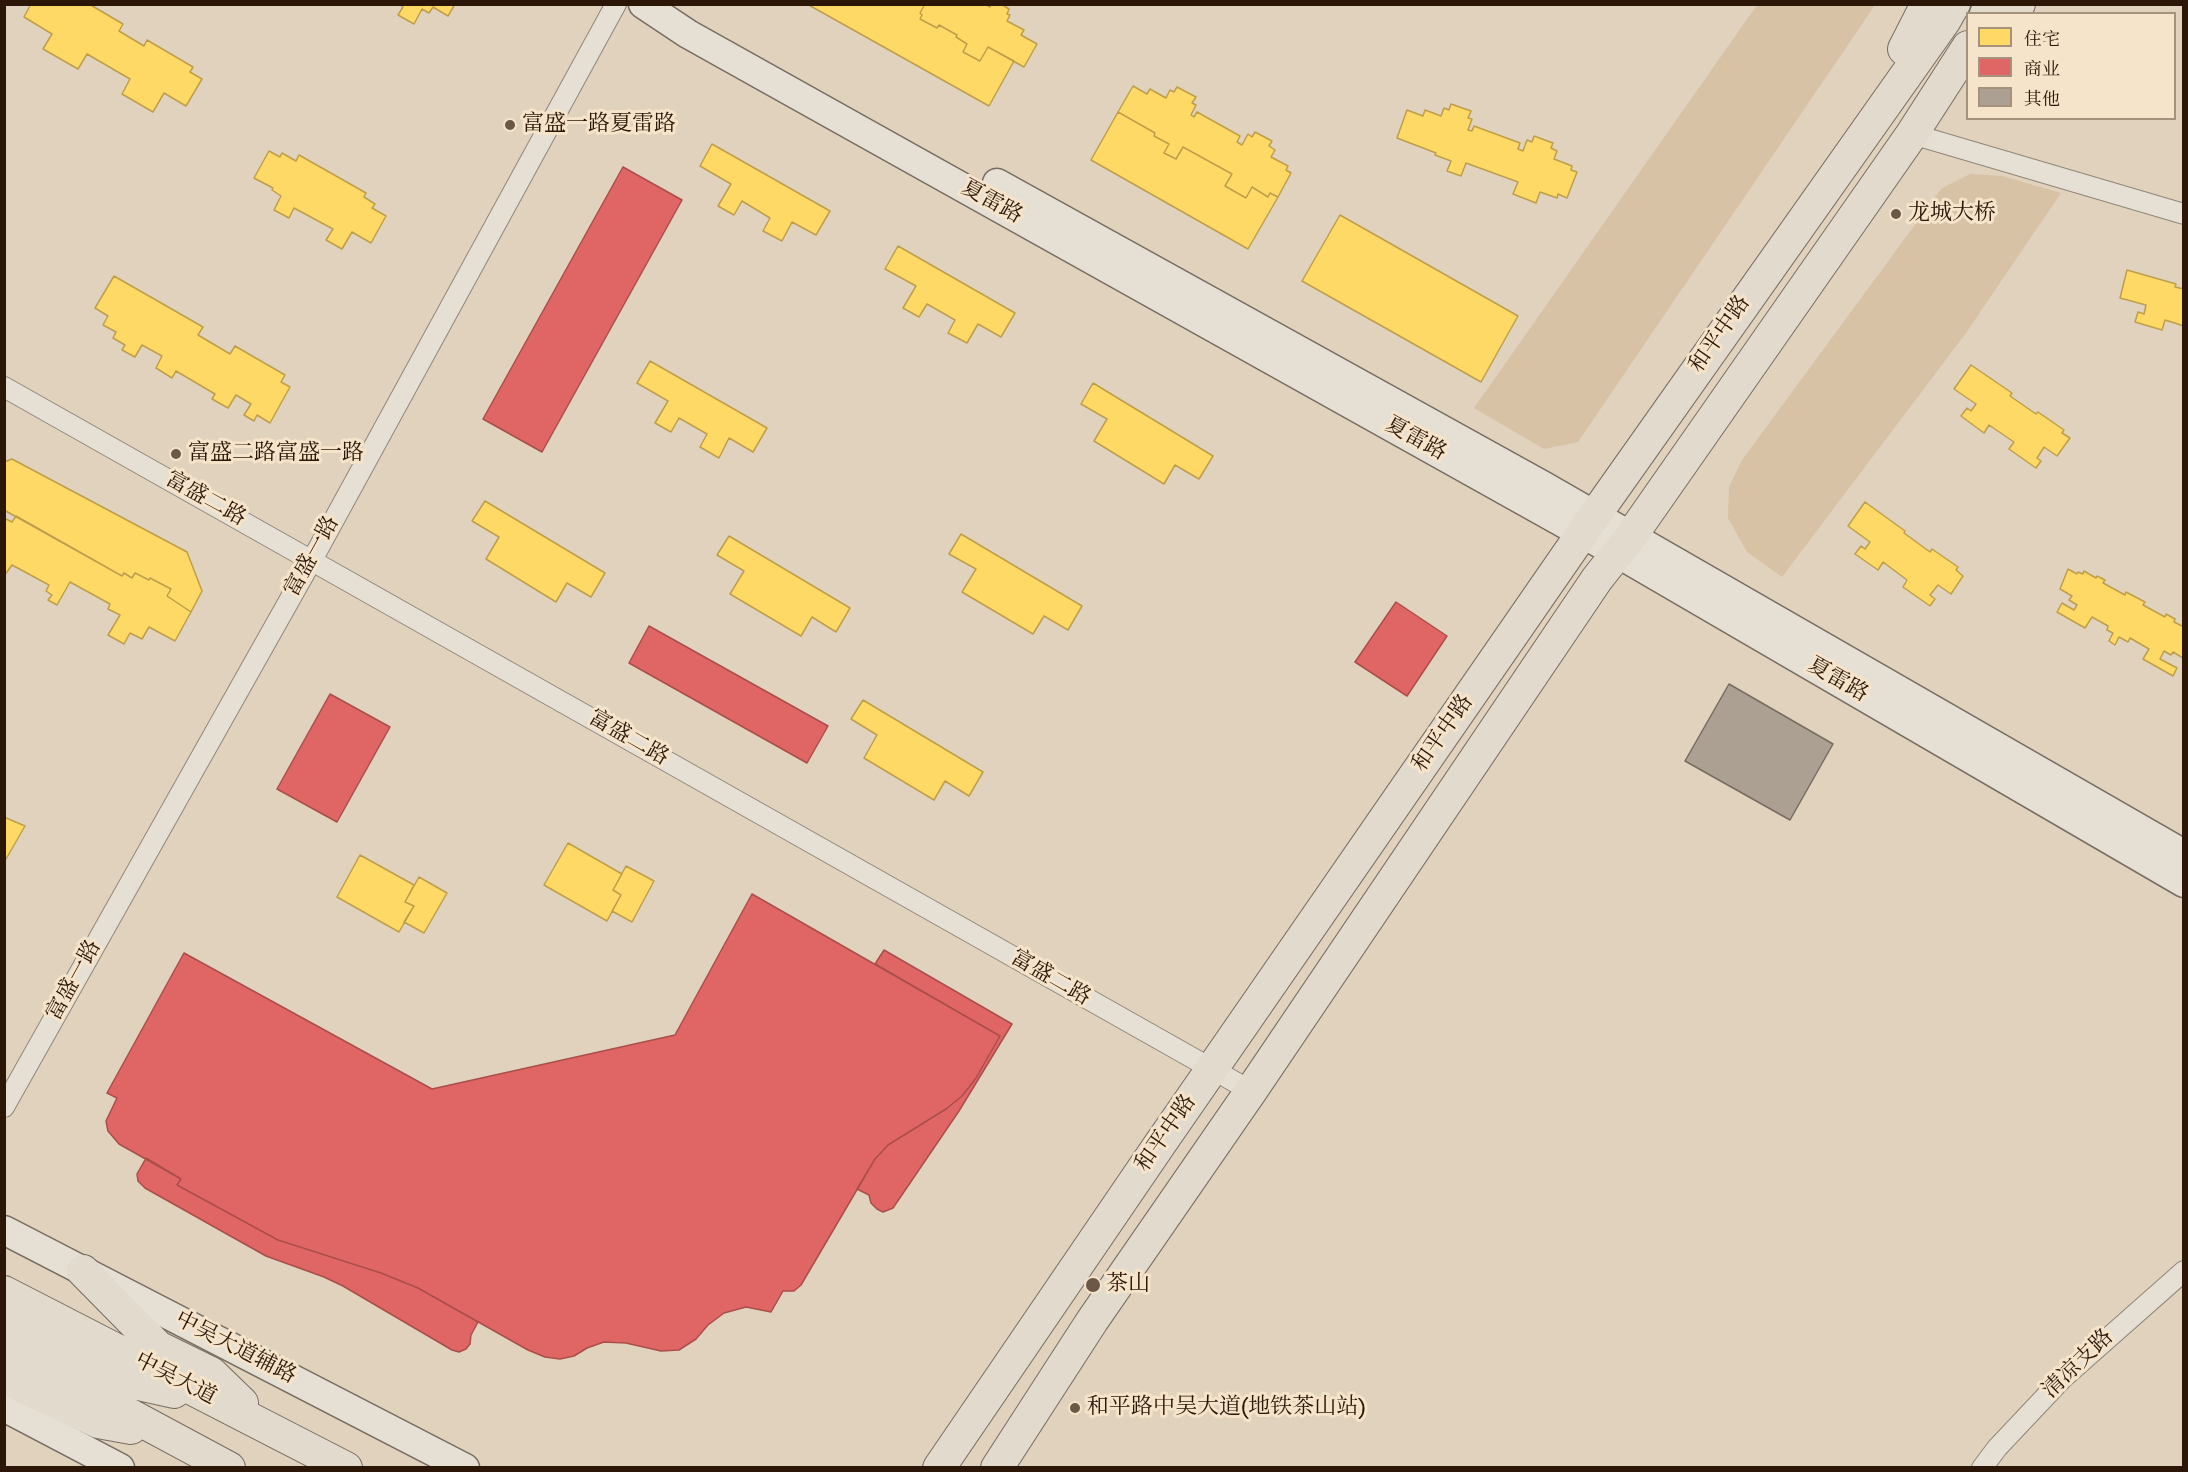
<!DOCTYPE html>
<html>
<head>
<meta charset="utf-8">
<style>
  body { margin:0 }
  #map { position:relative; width:2188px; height:1472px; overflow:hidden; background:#e1d2bd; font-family:"IM FELL DW Pica","Noto Serif SC",serif }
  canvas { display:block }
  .frame { position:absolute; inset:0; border:6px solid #2b1608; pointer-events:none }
  .legend { position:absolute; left:1966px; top:12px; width:210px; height:108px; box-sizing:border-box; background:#f5e4ca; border:2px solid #a4927c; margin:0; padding:8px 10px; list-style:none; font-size:18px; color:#2b1608 }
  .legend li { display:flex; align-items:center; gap:12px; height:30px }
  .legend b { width:30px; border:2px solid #a4927c }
</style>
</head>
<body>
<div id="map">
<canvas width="2188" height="1472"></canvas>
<div class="frame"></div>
<ul class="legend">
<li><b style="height:16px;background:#ffd966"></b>住宅</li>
<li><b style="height:16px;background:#e06666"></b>商业</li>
<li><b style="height:16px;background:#aca092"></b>其他</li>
</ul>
</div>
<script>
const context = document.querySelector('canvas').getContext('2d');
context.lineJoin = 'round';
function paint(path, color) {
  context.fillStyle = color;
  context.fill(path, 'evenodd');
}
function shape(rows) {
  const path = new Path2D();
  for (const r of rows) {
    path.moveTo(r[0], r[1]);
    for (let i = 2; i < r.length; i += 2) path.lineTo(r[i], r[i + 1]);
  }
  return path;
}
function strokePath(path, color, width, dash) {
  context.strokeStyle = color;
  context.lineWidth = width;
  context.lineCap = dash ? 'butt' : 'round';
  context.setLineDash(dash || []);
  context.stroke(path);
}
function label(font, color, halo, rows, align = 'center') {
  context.font = font + ' "IM FELL DW Pica","Noto Serif SC",serif';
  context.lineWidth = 6;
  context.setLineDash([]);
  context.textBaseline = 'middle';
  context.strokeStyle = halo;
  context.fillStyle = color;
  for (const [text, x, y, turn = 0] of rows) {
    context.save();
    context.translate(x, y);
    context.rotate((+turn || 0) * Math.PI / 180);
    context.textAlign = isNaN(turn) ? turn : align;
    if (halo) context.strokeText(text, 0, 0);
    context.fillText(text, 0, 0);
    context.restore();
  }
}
const green = shape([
  [1757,5,1875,5,1578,442,1544,449,1474,408],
  [1970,174,2002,176,2061,193,1966,333,1782,577,1747,552,1728,518,1729,487,1742,460,1942,188]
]);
const homes = shape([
  [31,4,89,4,123,24,119,31,144,46,147,40,193,67,190,72,202,79,186,106,164,93,153,112,122,94,130,79,87,54,78,69,43,49,52,34,24,17,31,4],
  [455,4,448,16,433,7,429,13,422,9,414,24,398,15,403,7,399,4,455,4],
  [807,4,925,4,920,13,922,15,920,19,937,28,939,25,957,35,956,37,967,44,963,52,980,61,988,47,1014,61,989,106,807,4],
  [925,4,985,4,990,7,991,4,1001,4,1009,9,1007,14,1010,15,1007,21,1024,30,1021,35,1037,44,1024,67,988,47,980,61,963,52,967,44,956,37,957,35,939,25,937,28,920,19,922,15,920,13,925,4],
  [1133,86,1147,94,1150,89,1166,98,1170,90,1174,92,1177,87,1196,97,1192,103,1196,105,1191,115,1194,117,1197,112,1240,136,1237,142,1242,145,1248,134,1252,137,1255,132,1272,141,1269,146,1275,150,1271,157,1288,166,1286,170,1291,173,1278,197,1270,193,1268,197,1252,187,1246,198,1225,186,1232,174,1183,147,1176,159,1164,153,1169,144,1154,136,1155,133,1118,112,1133,86],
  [1451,104,1471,111,1468,118,1472,119,1468,130,1472,131,1474,126,1520,143,1518,149,1523,151,1527,140,1532,142,1534,136,1553,143,1551,148,1557,151,1554,159,1572,166,1571,170,1577,172,1567,198,1558,194,1557,198,1540,192,1536,203,1513,194,1518,182,1466,163,1461,176,1447,171,1451,161,1435,155,1436,153,1397,138,1407,110,1423,116,1425,110,1441,116,1444,108,1449,110,1451,104],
  [1118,112,1155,133,1154,136,1169,144,1164,153,1176,159,1183,147,1232,174,1225,186,1246,198,1252,187,1268,197,1270,193,1278,197,1248,249,1091,160,1118,112],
  [712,144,830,211,816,235,792,222,782,241,763,231,770,218,742,201,734,215,718,206,731,184,700,166,712,144],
  [269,151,280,157,282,153,296,161,299,155,366,193,364,197,375,204,372,208,386,216,371,243,352,232,342,249,326,240,333,229,294,208,289,218,274,210,281,196,272,190,273,188,254,178,269,151],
  [1340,215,1518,316,1481,382,1302,281,1340,215],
  [898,246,1015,313,1001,337,978,324,967,343,948,333,955,320,927,304,919,317,903,308,916,286,885,269,898,246],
  [2127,270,2176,284,2175,287,2184,289,2184,326,2165,320,2162,330,2135,322,2138,312,2144,314,2146,305,2120,298,2127,270],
  [114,276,203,327,198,335,230,354,235,346,285,375,281,382,290,387,270,423,257,415,254,421,244,415,251,404,236,395,228,408,212,399,215,394,176,371,172,378,156,368,162,356,142,345,135,357,122,350,125,345,113,338,116,332,103,325,108,316,95,308,114,276],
  [650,361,767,428,753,452,729,438,719,458,700,447,707,434,679,418,671,432,655,423,668,401,637,383,650,361],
  [1971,365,2012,393,2010,396,2036,414,2038,412,2064,430,2062,433,2070,438,2057,456,2044,447,2037,458,2041,461,2036,468,2009,449,2014,442,1989,425,1984,433,1961,416,1967,408,1971,411,1976,404,1954,389,1971,365],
  [1093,383,1213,456,1199,479,1175,465,1164,484,1094,441,1107,419,1081,404,1093,383],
  [12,459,187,552,202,591,191,612,167,596,171,589,150,578,149,580,135,573,132,578,124,573,122,576,4,510,4,462,12,459],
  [485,501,605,573,591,597,567,583,556,602,486,559,499,537,472,521,485,501],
  [1865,502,1905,531,1904,533,1930,552,1932,549,1958,567,1956,570,1963,576,1951,594,1938,585,1930,595,1935,599,1930,606,1903,587,1907,580,1883,562,1878,570,1855,554,1861,546,1865,549,1870,542,1848,526,1865,502],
  [16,516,122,576,124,573,132,578,135,573,149,580,150,578,171,589,167,596,191,612,175,641,149,627,142,639,130,633,124,644,108,635,120,615,108,609,110,604,70,582,57,605,48,600,52,595,46,591,49,585,12,565,4,576,4,518,12,522,16,516],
  [961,534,1082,606,1068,630,1044,616,1033,634,962,592,976,569,949,554,961,534],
  [729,536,850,608,836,632,812,617,801,636,730,594,744,571,717,555,729,536],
  [2068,569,2077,574,2078,572,2083,574,2084,571,2096,578,2097,576,2105,580,2103,583,2125,595,2126,592,2145,602,2143,605,2165,617,2166,614,2175,619,2174,622,2184,627,2183,658,2173,652,2171,655,2164,651,2160,659,2177,668,2173,676,2143,659,2149,649,2130,638,2128,642,2119,637,2115,645,2109,641,2113,633,2107,630,2108,626,2092,617,2085,628,2057,612,2062,603,2074,610,2077,605,2069,600,2072,596,2060,589,2068,569],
  [863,700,983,772,969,796,945,781,934,800,864,758,877,735,851,719,863,700],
  [4,817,25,826,6,859,4,858,4,817],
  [568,843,622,874,613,890,621,895,607,921,544,885,568,843],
  [360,855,414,885,405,902,414,906,399,932,337,897,360,855],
  [626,866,654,881,632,922,612,911,621,895,613,890,626,866],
  [419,877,447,893,424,933,404,922,414,906,405,902,419,877]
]);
const shops = shape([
  [623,167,682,200,542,452,483,419,623,167],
  [1396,602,1447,636,1407,696,1355,662,1396,602],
  [649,626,828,726,807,763,629,663,649,626],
  [330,694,390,727,337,822,277,789,330,694],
  [752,894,1000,1036,976,1078,962,1096,946,1109,888,1145,875,1159,801,1285,794,1291,783,1291,771,1312,746,1307,724,1313,708,1325,696,1339,679,1350,661,1351,626,1343,604,1342,587,1348,574,1356,560,1359,545,1357,528,1350,418,1288,381,1273,278,1240,177,1185,181,1179,119,1144,108,1131,106,1121,117,1098,107,1093,184,953,432,1089,675,1035,752,894],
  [884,950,1012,1024,959,1111,893,1208,883,1212,877,1209,871,1203,869,1195,857,1189,875,1159,888,1145,946,1109,962,1096,976,1078,1000,1036,875,964,884,950],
  [146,1158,181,1179,177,1185,278,1240,381,1273,418,1288,478,1322,471,1335,470,1344,466,1349,459,1352,452,1350,343,1286,324,1277,266,1256,145,1188,138,1181,137,1174,146,1158]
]);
const building = shape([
  [1729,684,1833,744,1790,820,1685,761,1729,684]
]);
const street = shape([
  [1912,134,2184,214],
  [4,387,1251,1091],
  [4,1107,312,560,616,4],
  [1982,1468,1997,1448,2063,1378,2184,1271]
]);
const secondary = shape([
  [643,4,688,34,1617,553,2184,883],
  [997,183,1544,486,2184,854],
  [4,1230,465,1468],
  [4,1407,120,1468]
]);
const primary = shape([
  [1986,14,1990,4],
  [2013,14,2019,4],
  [1904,49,1927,4],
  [83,1271,158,1347,211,1373,242,1403],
  [4,1292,346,1468],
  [4,1316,120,1380,174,1392],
  [4,1347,229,1468],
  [4,1378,98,1422,131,1428],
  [939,1468,1160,1144,1595,515,1945,20,1954,4],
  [997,1468,1092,1321,1251,1091,1597,579,1631,536,1912,134,1968,47]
]);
const markers = [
  [510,125,6,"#6b5847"],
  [1896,214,6,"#6b5847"],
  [176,454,6,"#6b5847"],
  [1093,1285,8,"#6b5847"],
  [1075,1408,6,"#6b5847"]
];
const poiNames = [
  ["富盛一路夏雷路",522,125],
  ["龙城大桥",1908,214],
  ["富盛二路富盛一路",188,454],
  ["茶山",1106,1285],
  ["和平路中吴大道(地铁茶山站)",1087,1408]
];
const streetNames = [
  ["夏雷路",991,203,29],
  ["和平中路",1721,335,-55],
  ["夏雷路",1415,440,29],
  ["富盛二路",205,500,29],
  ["富盛一路",313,557,-61],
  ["夏雷路",1837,681,30],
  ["和平中路",1444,734,-55],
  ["富盛二路",628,739,30],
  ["富盛二路",1050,979,30],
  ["富盛一路",75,981,-61],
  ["和平中路",1167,1134,-55],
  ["中吴大道辅路",235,1349,27],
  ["清凉支路",2079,1365,-44],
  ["中吴大道",175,1380,27]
];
paint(green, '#d7c2a5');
paint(homes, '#ffd966');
strokePath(homes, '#bf9e4a', 1.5);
paint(shops, '#e06666');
strokePath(shops, '#aa4e4a', 1.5);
paint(building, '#aca092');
strokePath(building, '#776c60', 1.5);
strokePath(street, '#908678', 22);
strokePath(secondary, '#776c60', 31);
strokePath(primary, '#776c60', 34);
strokePath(street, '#e6dfd4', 20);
strokePath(secondary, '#e6dfd4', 28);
strokePath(primary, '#e2dacd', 32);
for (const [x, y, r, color] of markers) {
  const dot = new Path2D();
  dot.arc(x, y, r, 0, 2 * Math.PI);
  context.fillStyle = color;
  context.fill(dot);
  strokePath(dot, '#f5e4ca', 2);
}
label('22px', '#2b1608', '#f5e4ca', poiNames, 'left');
label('22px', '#2b1608', '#f5e4ca', streetNames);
</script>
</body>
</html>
